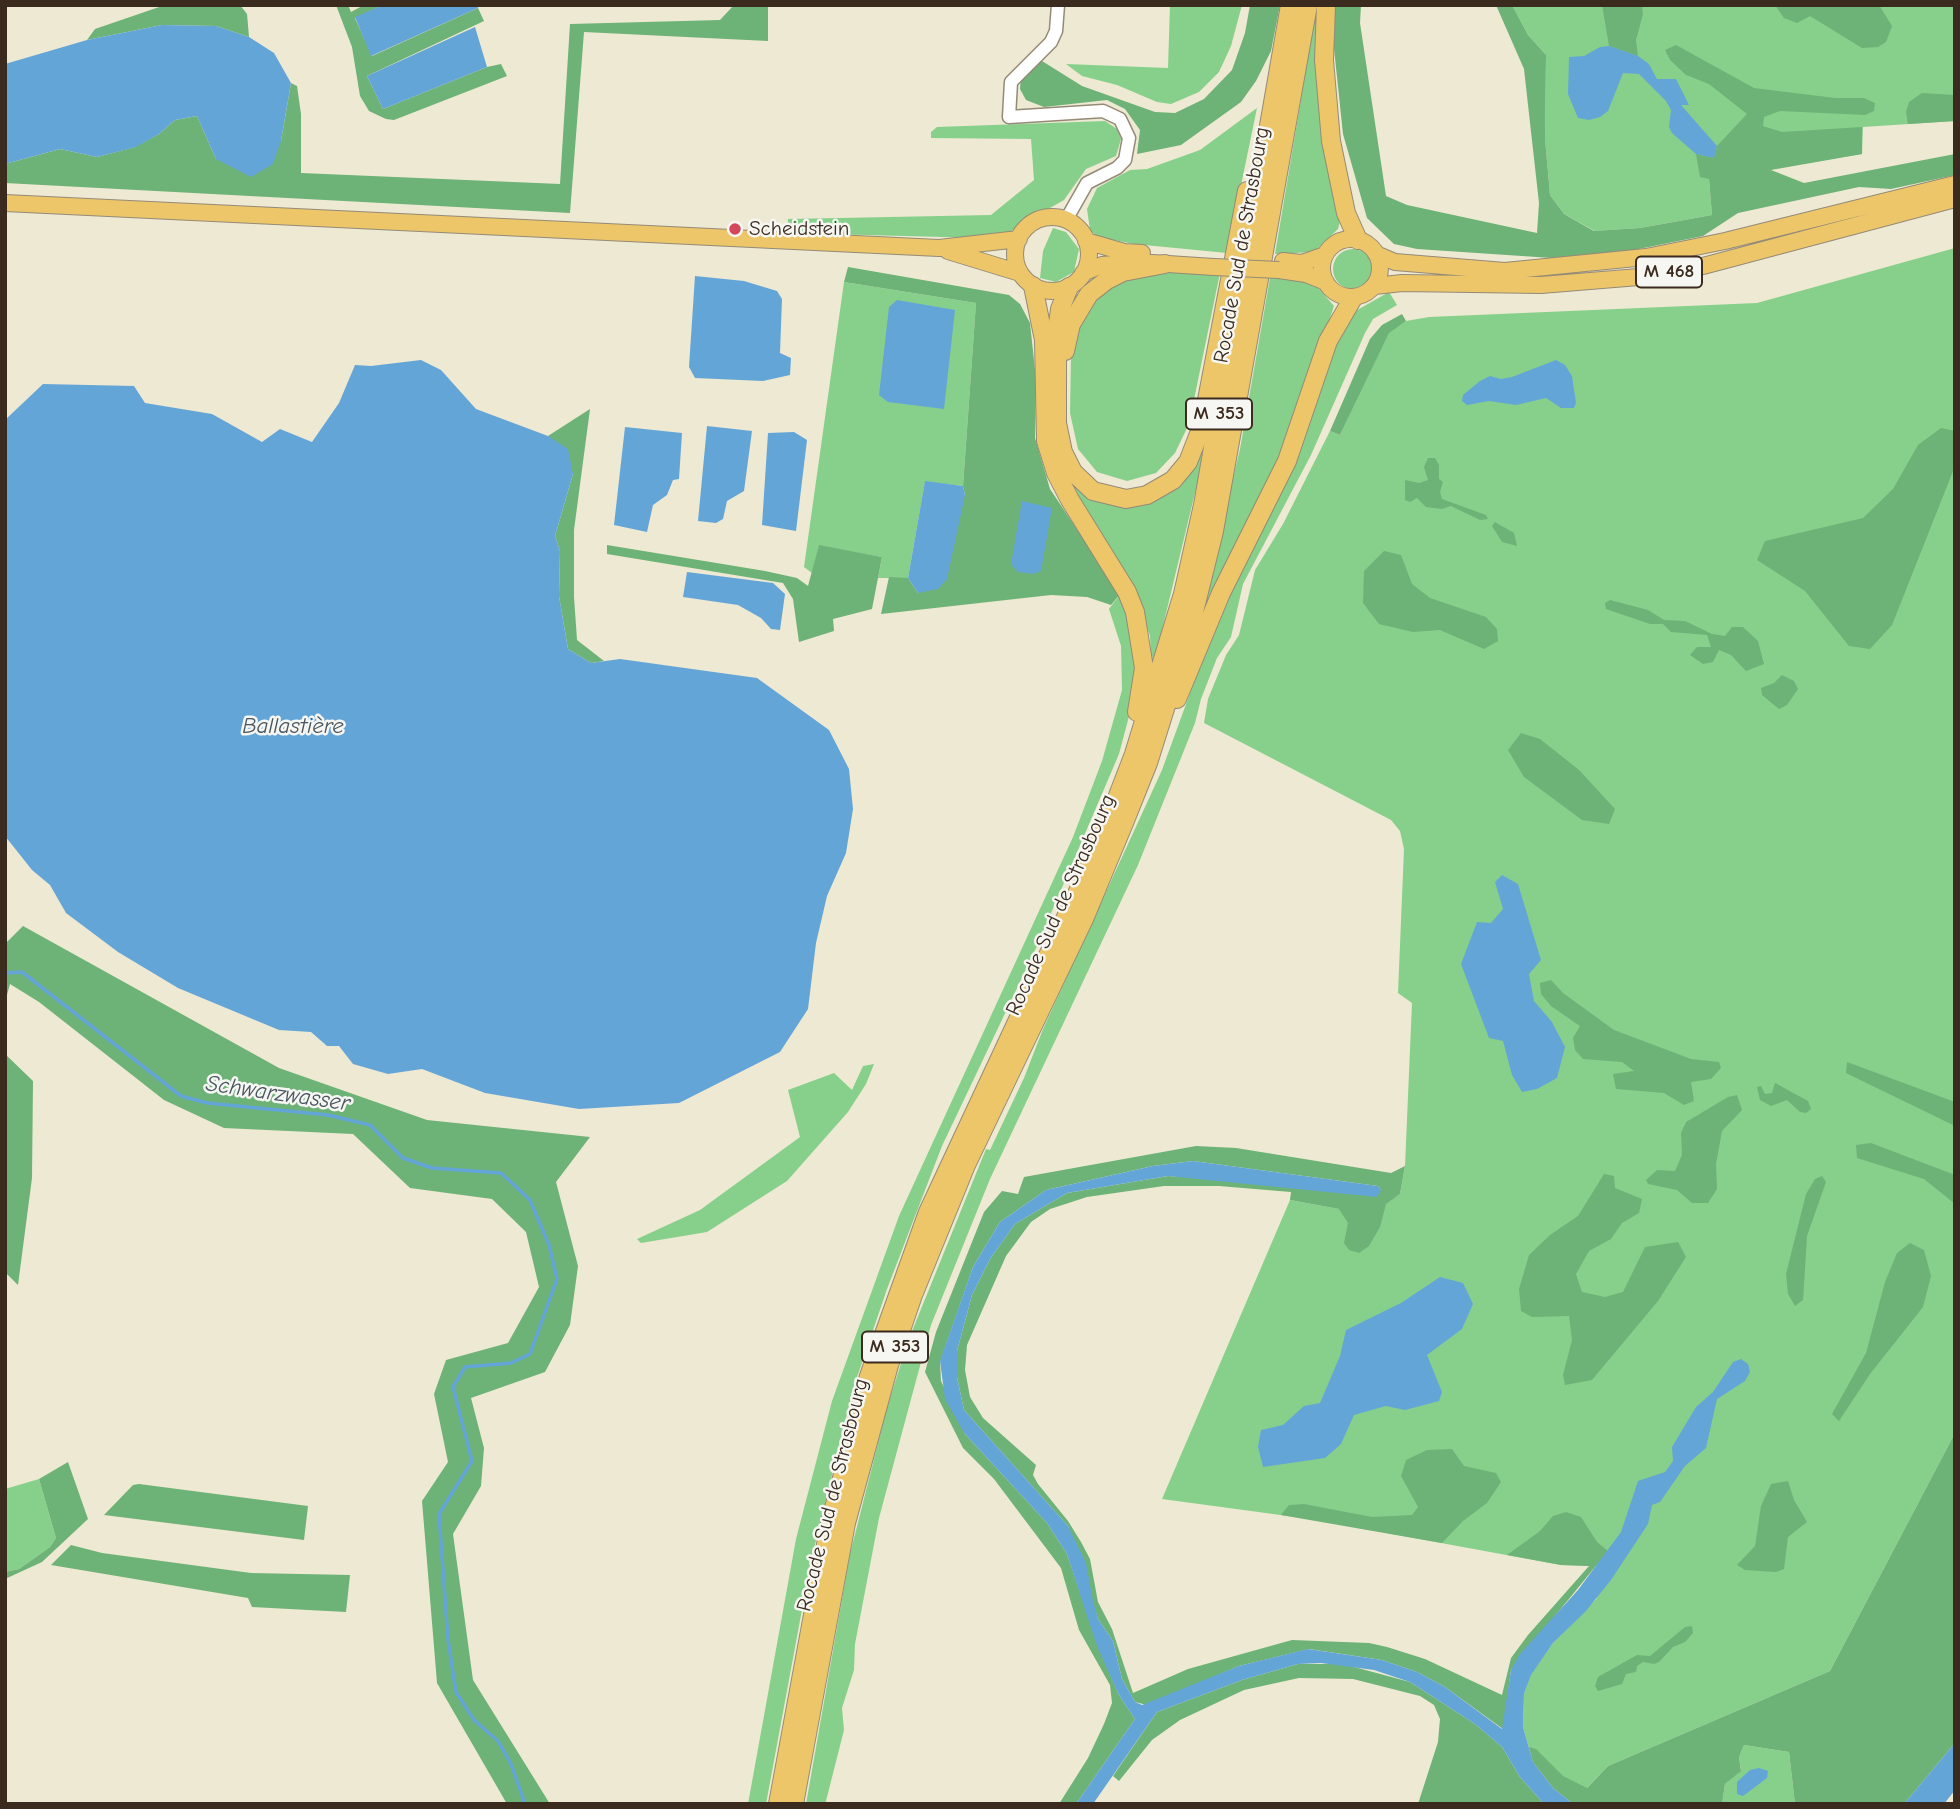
<!DOCTYPE html>
<html>
<head>
<meta charset="utf-8">
<style>
  body { margin:0 }
  #map { position:relative; width:1960px; height:1809px; overflow:hidden; background:#eee9d2; font-family:"Comic Neue",sans-serif }
  canvas { display:block }
  .frame { position:absolute; inset:0; border:7px solid #3b2a1e; pointer-events:none }
</style>
</head>
<body>
<div id="map">
<canvas width="1960" height="1809"></canvas>
<div class="frame"></div>
</div>
<script>
const context = document.querySelector('canvas').getContext('2d');
context.lineJoin = 'round';
function paint(path, color) {
  context.fillStyle = color;
  context.fill(path, 'evenodd');
}
function shape(rows) {
  const path = new Path2D();
  for (const r of rows) {
    if (r.length === 3) {
      path.moveTo(r[0] + r[2], r[1]);
      path.arc(r[0], r[1], r[2], 0, 2 * Math.PI);
      continue;
    }
    path.moveTo(r[0], r[1]);
    for (let i = 2; i < r.length; i += 2) path.lineTo(r[i], r[i + 1]);
  }
  return path;
}
function strokePath(path, color, width, dash) {
  context.strokeStyle = color;
  context.lineWidth = width;
  context.lineCap = dash ? 'butt' : 'round';
  context.setLineDash(dash || []);
  context.stroke(path);
}
function label(font, color, halo, rows, align = 'center') {
  context.font = font + ' "Comic Neue",sans-serif';
  context.lineWidth = 5;
  context.setLineDash([]);
  context.textBaseline = 'middle';
  context.strokeStyle = halo;
  context.fillStyle = color;
  for (const [text, x, y, turn = 0] of rows) {
    context.save();
    context.translate(x, y);
    context.rotate((+turn || 0) * Math.PI / 180);
    context.textAlign = isNaN(turn) ? turn : align;
    if (halo) context.strokeText(text, 0, 0);
    context.fillText(text, 0, 0);
    context.restore();
  }
}
const green = shape([
  [1170,5,1242,5,1231,46,1219,72,1199,92,1171,104,1157,102,1117,85,1082,76,1066,64,1168,68],
  [1317,5,1322,5,1340,221,1338,229,1314,252,1275,254],
  [1512,5,1955,5,1955,121,1863,127,1862,154,1709,179,1712,215,1640,228,1595,231,1564,214,1550,195,1545,138,1546,55,1528,35],
  [1257,108,1227,253,1134,244,1098,237,1090,230,1087,209,1097,188,1130,170,1147,169,1200,150],
  [1105,121,1117,129,1121,139,1116,156,1086,169,1064,200,1043,212,1031,214,1009,233,982,238,787,233,788,219,991,215,1034,180,1031,139,931,138,931,132,937,127],
  [1053,228,1066,232,1079,249,1074,272,1056,282,1040,278,1043,251],
  [1955,248,1955,1433,1830,1671,1608,1766,1572,1803,1533,1762,1523,1727,1524,1694,1531,1674,1553,1643,1597,1598,1597,1566,1561,1565,1310,1519,1162,1499,1290,1200,1339,1209,1385,1204,1400,1194,1405,1166,1412,1003,1398,993,1404,849,1400,831,1391,820,1204,723,1208,699,1226,655,1239,635,1255,570,1283,524,1330,431,1340,435,1389,332,1406,321,1429,317,1757,303],
  [1353,269,20],
  [1147,272,1220,273,1189,424,1175,453,1156,473,1127,481,1097,472,1078,449,1070,413,1071,355,1079,321,1106,286],
  [1270,278,1313,282,1334,306,1291,433,1208,604,1203,604,1240,449],
  [844,282,976,303,963,486,925,482,908,578,878,578,882,557,819,546,812,573,804,567],
  [1389,292,1397,305,1373,319,1365,333,1311,455,1243,584,1231,637,1217,658,1201,699,1195,723,1138,865,990,1179,931,1325,879,1518,855,1644,854,1670,842,1708,844,1730,826,1801,825,1804,806,1804,850,1554,887,1408,908,1341,986,1149,990,1150,1024,1078,1043,1029,1162,770,1205,652,1331,351,1352,313],
  [1204,445,1200,472,1155,659,1151,656,1150,636,1131,581,1069,480,1128,504],
  [1120,594,1136,644,1136,690,1119,754,1037,946,942,1146,887,1289,853,1389,811,1561,766,1804,748,1804,796,1539,832,1401,899,1216,1073,837,1102,761,1122,690,1121,646,1109,609],
  [874,1064,866,1084,848,1112,787,1181,707,1232,641,1243,637,1239,700,1210,800,1137,788,1090,834,1073,852,1090,863,1066],
  [39,1479,56,1538,50,1547,19,1569,5,1572,5,1489],
  [1744,1745,1789,1752,1795,1804,1722,1804,1725,1784,1741,1770,1739,1757]
]);
const forest = shape([
  [165,5,240,5,247,14,249,37,216,26,162,25,87,40,95,29],
  [336,5,348,5,351,12,364,5,383,5,355,18,372,56,478,8,484,21,367,76,383,109,487,67,501,64,507,76,394,120,386,119,369,111,360,96,352,47],
  [734,5,768,5,768,41,584,32,570,213,5,183,5,164,60,149,97,157,135,147,159,134,175,120,197,116,216,159,281,141,291,83,297,86,301,114,301,173,560,184,570,24,720,20],
  [1250,5,1280,5,1271,51,1256,81,1241,102,1181,145,1137,154,1140,130,1125,109,1107,100,1044,107,1026,100,1020,89,1021,77,1042,61,1082,86,1155,112,1175,113,1204,99,1232,70,1245,33],
  [1334,5,1361,5,1360,23,1386,196,1407,205,1537,233,1539,203,1524,69,1496,5,1512,5,1528,35,1546,55,1545,138,1550,195,1564,214,1594,231,1640,228,1712,215,1709,179,1700,177,1696,154,1714,158,1717,146,1747,114,1709,84,1686,75,1670,60,1665,50,1676,45,1754,88,1835,98,1864,98,1875,103,1874,111,1865,115,1780,111,1764,117,1763,126,1782,132,1862,127,1862,154,1771,170,1804,183,1955,154,1955,175,1891,189,1859,187,1738,213,1703,236,1614,254,1552,258,1417,249,1394,244,1367,218,1343,134,1333,39],
  [1602,5,1642,5,1643,14,1636,40,1638,56,1609,46],
  [1775,5,1879,5,1892,26,1886,42,1878,47,1862,48,1810,16,1797,23,1784,18],
  [1922,93,1955,95,1955,121,1908,124,1906,112,1909,102],
  [848,267,1009,295,1020,304,1030,323,1036,379,1035,438,1050,489,1120,594,1111,605,1087,597,1051,595,881,614,889,577,908,578,918,593,965,495,963,486,976,303,844,282],
  [1402,314,1406,321,1389,333,1340,435,1330,431,1370,339,1382,325],
  [590,409,574,530,574,597,577,640,604,661,591,663,568,649,559,596,560,551,555,536,573,474,548,436],
  [1941,428,1955,431,1955,466,1892,625,1870,649,1849,646,1805,591,1757,560,1765,541,1863,518,1893,489,1918,445],
  [1428,458,1435,458,1439,465,1439,479,1443,482,1440,492,1442,499,1486,515,1488,519,1480,520,1451,506,1442,509,1426,507,1417,498,1410,502,1405,500,1405,480,1419,483,1428,480,1424,467],
  [1495,522,1514,533,1517,546,1502,542,1492,526],
  [607,545,765,571,797,578,808,586,819,545,882,557,872,609,833,619,834,631,799,642,793,599,783,583,607,554],
  [1384,551,1401,555,1412,584,1430,598,1486,617,1497,629,1498,641,1484,649,1440,630,1413,632,1379,624,1363,603,1364,571],
  [1610,600,1648,610,1664,620,1685,621,1712,634,1725,636,1732,627,1743,627,1758,641,1764,664,1746,671,1731,655,1719,650,1713,662,1703,664,1690,655,1697,647,1711,647,1707,635,1671,632,1663,624,1650,624,1606,609,1605,603],
  [1782,675,1794,681,1798,689,1787,705,1779,709,1762,695,1761,688,1774,683],
  [1521,733,1540,739,1579,770,1615,809,1609,824,1582,820,1524,777,1508,750],
  [23,926,279,1068,427,1120,590,1137,556,1182,578,1266,570,1325,545,1372,471,1398,484,1448,481,1486,453,1534,473,1680,550,1804,507,1804,437,1683,422,1501,448,1462,434,1394,446,1360,508,1343,539,1287,526,1232,492,1199,410,1188,353,1134,224,1128,164,1100,39,1002,10,984,5,1002,5,944],
  [1551,980,1563,993,1614,1030,1691,1059,1719,1062,1721,1068,1711,1079,1691,1082,1694,1101,1684,1105,1664,1093,1616,1089,1613,1074,1634,1071,1622,1062,1583,1059,1575,1050,1573,1038,1580,1026,1551,1006,1541,994,1540,983],
  [5,1054,33,1081,32,1178,18,1285,5,1272],
  [1847,1062,1955,1102,1955,1126,1846,1073],
  [1775,1083,1808,1101,1811,1109,1806,1113,1800,1112,1787,1100,1771,1106,1760,1100,1757,1087,1761,1086,1765,1094,1772,1093],
  [1737,1095,1742,1110,1722,1131,1716,1164,1717,1189,1708,1203,1692,1203,1677,1190,1648,1184,1646,1180,1657,1170,1675,1171,1682,1155,1681,1133,1686,1122,1728,1097],
  [1871,1143,1955,1175,1955,1204,1924,1179,1857,1158,1856,1145],
  [1196,1146,1236,1148,1391,1173,1405,1166,1400,1194,1386,1204,1380,1227,1369,1246,1359,1253,1349,1250,1344,1243,1348,1223,1339,1209,1290,1200,1291,1192,1219,1186,1164,1186,1087,1197,1050,1209,1031,1222,1006,1256,967,1345,965,1370,970,1397,983,1418,1036,1465,1033,1475,1038,1484,1068,1521,1081,1542,1090,1559,1098,1602,1112,1629,1133,1693,1188,1669,1292,1640,1369,1643,1387,1647,1425,1659,1502,1695,1511,1658,1528,1635,1589,1566,1561,1565,1507,1555,1540,1531,1553,1516,1566,1512,1581,1517,1597,1542,1608,1551,1511,1670,1503,1729,1445,1687,1417,1672,1382,1660,1309,1649,1239,1666,1147,1705,1135,1702,1122,1679,1113,1641,1098,1619,1068,1526,964,1410,957,1377,957,1351,972,1295,990,1259,1015,1224,1067,1193,1168,1176,1381,1190,1378,1186,1193,1161,1153,1166,1046,1190,1000,1222,973,1267,940,1362,941,1381,965,1434,1047,1523,1067,1554,1098,1646,1119,1695,1135,1719,1076,1804,1059,1804,1088,1758,1104,1724,1112,1703,1110,1685,1079,1630,1061,1568,994,1479,963,1448,925,1372,936,1332,984,1212,1002,1191,1018,1194,1024,1177],
  [1604,1174,1614,1176,1615,1188,1642,1199,1639,1213,1622,1223,1611,1239,1589,1251,1576,1274,1582,1292,1605,1297,1623,1292,1645,1247,1678,1242,1686,1257,1658,1301,1592,1380,1565,1385,1563,1375,1572,1340,1569,1316,1532,1317,1521,1311,1519,1289,1529,1255,1550,1235,1578,1216],
  [1822,1176,1826,1182,1807,1236,1803,1300,1795,1306,1788,1294,1786,1274,1806,1194,1815,1179],
  [1910,1243,1924,1250,1931,1276,1923,1307,1870,1374,1839,1421,1832,1414,1866,1353,1885,1282,1897,1253],
  [1955,1433,1955,1743,1904,1804,1795,1804,1789,1752,1744,1745,1739,1757,1741,1771,1725,1784,1722,1804,1573,1804,1553,1788,1533,1762,1529,1747,1536,1749,1563,1776,1587,1788,1608,1766,1830,1671],
  [1452,1449,1464,1466,1496,1473,1501,1482,1487,1503,1463,1521,1442,1543,1281,1515,1289,1505,1304,1504,1372,1517,1412,1515,1418,1507,1401,1476,1406,1460,1427,1450],
  [68,1462,88,1519,42,1562,5,1579,5,1572,19,1569,50,1547,56,1538,39,1479],
  [1788,1481,1794,1500,1807,1522,1788,1537,1784,1569,1776,1572,1745,1570,1737,1565,1755,1546,1761,1506,1771,1484],
  [139,1484,308,1506,304,1540,104,1515,133,1485],
  [71,1545,102,1553,251,1573,350,1575,346,1612,252,1607,248,1598,51,1565],
  [1692,1626,1693,1633,1685,1642,1673,1647,1659,1662,1654,1664,1643,1662,1637,1666,1636,1672,1626,1674,1622,1684,1598,1691,1595,1686,1598,1677,1637,1655,1650,1656,1685,1627],
  [1298,1664,1343,1664,1410,1682,1475,1724,1502,1747,1520,1777,1544,1804,1418,1804,1438,1742,1440,1719,1434,1705,1420,1696,1353,1679,1299,1678,1244,1690,1180,1720,1152,1740,1119,1781,1113,1776,1157,1712,1242,1680]
]);
const water = shape([
  [383,5,477,5,478,8,371,56,355,17],
  [162,25,216,26,249,37,274,53,291,83,281,141,273,164,251,177,216,159,197,116,175,120,159,134,136,147,97,157,60,149,5,164,5,64,87,40],
  [475,27,487,67,383,109,367,76],
  [1609,46,1638,56,1649,64,1657,79,1676,79,1689,105,1681,105,1717,146,1714,158,1696,154,1672,133,1669,127,1671,110,1666,101,1639,74,1623,73,1608,111,1600,117,1589,120,1578,118,1568,94,1569,57,1584,56,1600,47],
  [695,276,744,281,777,291,782,299,780,353,791,358,790,375,763,381,695,378,689,367],
  [897,300,955,310,944,409,888,402,879,395,889,307],
  [421,360,441,370,476,409,548,436,568,449,573,474,555,536,560,551,559,596,568,649,591,663,620,659,757,678,829,730,849,769,853,809,846,853,827,896,816,943,808,1009,780,1052,679,1103,579,1109,485,1093,422,1069,388,1074,353,1064,339,1046,327,1046,311,1032,279,1030,178,988,118,952,66,913,50,885,32,870,5,836,5,420,43,384,134,386,145,403,212,414,262,442,280,429,312,442,339,403,355,365,371,366],
  [1556,360,1565,365,1572,376,1576,403,1574,408,1561,408,1546,398,1516,405,1489,401,1467,405,1462,401,1463,395,1480,381,1490,376,1501,379,1512,377],
  [707,426,752,431,744,491,727,501,723,519,716,523,698,521],
  [625,427,682,433,679,479,673,480,667,495,653,505,647,532,614,525],
  [794,432,807,440,796,531,762,525,768,433],
  [925,481,963,486,965,495,947,579,938,589,918,593,908,578],
  [1022,501,1052,508,1041,571,1033,574,1018,572,1011,564],
  [687,572,773,583,785,594,780,630,771,629,761,618,738,605,683,597],
  [1502,875,1518,884,1541,960,1529,974,1534,1001,1552,1022,1565,1047,1557,1078,1537,1089,1522,1092,1512,1075,1503,1041,1489,1038,1461,964,1477,922,1491,923,1503,909,1495,882],
  [1193,1161,1378,1186,1381,1190,1377,1197,1168,1176,1067,1193,1015,1224,990,1259,972,1295,957,1351,957,1377,964,1410,1068,1526,1086,1563,1093,1601,1098,1619,1113,1641,1122,1679,1135,1702,1142,1705,1239,1666,1308,1649,1382,1660,1417,1672,1445,1687,1502,1729,1511,1670,1520,1654,1578,1590,1621,1532,1638,1481,1665,1472,1673,1461,1672,1447,1696,1407,1713,1392,1733,1362,1741,1359,1748,1364,1750,1372,1745,1381,1717,1399,1706,1448,1685,1466,1660,1502,1652,1505,1648,1524,1611,1580,1586,1611,1553,1643,1531,1675,1524,1694,1523,1727,1533,1762,1553,1788,1573,1804,1544,1804,1520,1777,1502,1747,1475,1724,1410,1682,1374,1670,1321,1663,1298,1664,1242,1680,1157,1712,1093,1804,1076,1804,1135,1719,1119,1695,1097,1646,1067,1554,1047,1523,965,1434,945,1399,940,1361,973,1267,1000,1222,1046,1190,1153,1166],
  [1440,1277,1463,1283,1473,1304,1462,1329,1427,1355,1442,1392,1439,1401,1405,1410,1386,1406,1354,1415,1341,1444,1325,1458,1263,1467,1258,1447,1261,1430,1283,1425,1304,1406,1320,1403,1340,1356,1346,1330,1401,1303],
  [1955,1743,1955,1790,1944,1804,1904,1804],
  [1759,1768,1768,1771,1767,1778,1743,1796,1737,1794,1737,1782,1750,1770]
]);
const stream = shape([
  [5,973,22,972,181,1096,207,1103,328,1115,370,1125,403,1158,432,1168,501,1173,530,1200,549,1245,557,1279,530,1354,511,1363,465,1367,453,1387,472,1461,439,1514,448,1640,456,1692,474,1720,498,1741,511,1764,525,1804]
]);
const minor = shape([
  [1058,5,1056,31,1051,42,1011,82,1009,117,1103,111,1120,119,1129,138,1125,160,1117,168,1087,183,1066,220]
]);
const major = shape([
  [5,203,939,248,1019,239],
  [1052,254,37],
  [1351,268,29],
  [1086,241,1124,252,1142,253],
  [948,251,1020,273],
  [1376,254,1395,262,1505,271,1646,257,1725,241,1955,184],
  [1283,261,1302,263,1325,255],
  [1279,270,1306,274,1326,282],
  [1083,273,1102,265,1137,262,1214,267],
  [1375,286,1402,283,1541,285,1651,276,1703,266,1955,199]
]);
const highway = shape([
  [1326,5,1324,60,1331,141,1346,213,1358,240],
  [1033,286,1044,340,1046,441,1056,473,1070,500,1127,592,1135,612,1144,668,1137,712],
  [1069,287,1060,309,1057,332,1057,423,1063,452,1073,472,1093,491,1126,499,1147,495,1173,480,1188,462,1202,426,1247,191],
  [1065,351,1071,324,1089,294,1107,280,1123,272,1165,264],
  [1177,699,1221,593,1287,461,1328,341,1353,298],
  [778,1804,830,1523,869,1376,928,1212,1081,885,1114,806,1134,754,1183,594,1203,505,1290,5],
  [794,1804,846,1523,889,1365,913,1295,966,1165,1084,919,1124,823,1148,763,1189,632,1214,531,1308,5]
]);
const majorBridge = shape([
  [1214,267,1279,270]
]);
const markers = [
  [735,229,7,"#d1495b"]
];
const shields = [
  [1669,272,66],
  [1219,414,66],
  [895,1347,66]
];
const shieldNames = [
  ["M 468",1669,272],
  ["M 353",1219,414],
  ["M 353",895,1347]
];
const poiNames = [
  ["Scheidstein",749,229]
];
const streetNames = [
  ["Rocade Sud de Strasbourg",1242,245,-80],
  ["Rocade Sud de Strasbourg",1061,905,-66],
  ["Rocade Sud de Strasbourg",833,1495,-76]
];
const waterNames = [
  ["Ballastière",293,726],
  ["Schwarzwasser",278,1094,8]
];
paint(green, '#87d08b');
paint(forest, '#6db277');
paint(water, '#64a5d8');
strokePath(stream, '#64a5d8', 3.5);
strokePath(minor, '#948a78', 15);
strokePath(major, '#948a78', 18);
strokePath(highway, '#948a78', 20);
strokePath(minor, '#fff', 12);
strokePath(major, '#ecc669', 16);
strokePath(highway, '#ecc669', 18);
strokePath(majorBridge, '#948a78', 18, []);
strokePath(majorBridge, '#ecc669', 16);
for (const [x, y, r, color] of markers) {
  const dot = new Path2D();
  dot.arc(x, y, r, 0, 2 * Math.PI);
  context.fillStyle = color;
  context.fill(dot);
  strokePath(dot, '#f6f6f2', 2.5);
}
for (const [x, y, w] of shields) {
  const box = new Path2D();
  box.roundRect(x - w / 2, y - 15.5, w, 31, 5);
  context.fillStyle = '#f6f6f2';
  context.fill(box);
  strokePath(box, '#3b2a1e', 2);
}
label('bold 19px', '#3b2a1e', null, shieldNames);
label('21px', '#3b2a1e', '#f6f6f2', poiNames, 'left');
label('21px', '#3b2a1e', '#f6f6f2', streetNames);
label('italic 23px', '#49555f', '#f6f6f2', waterNames);
</script>
</body>
</html>
